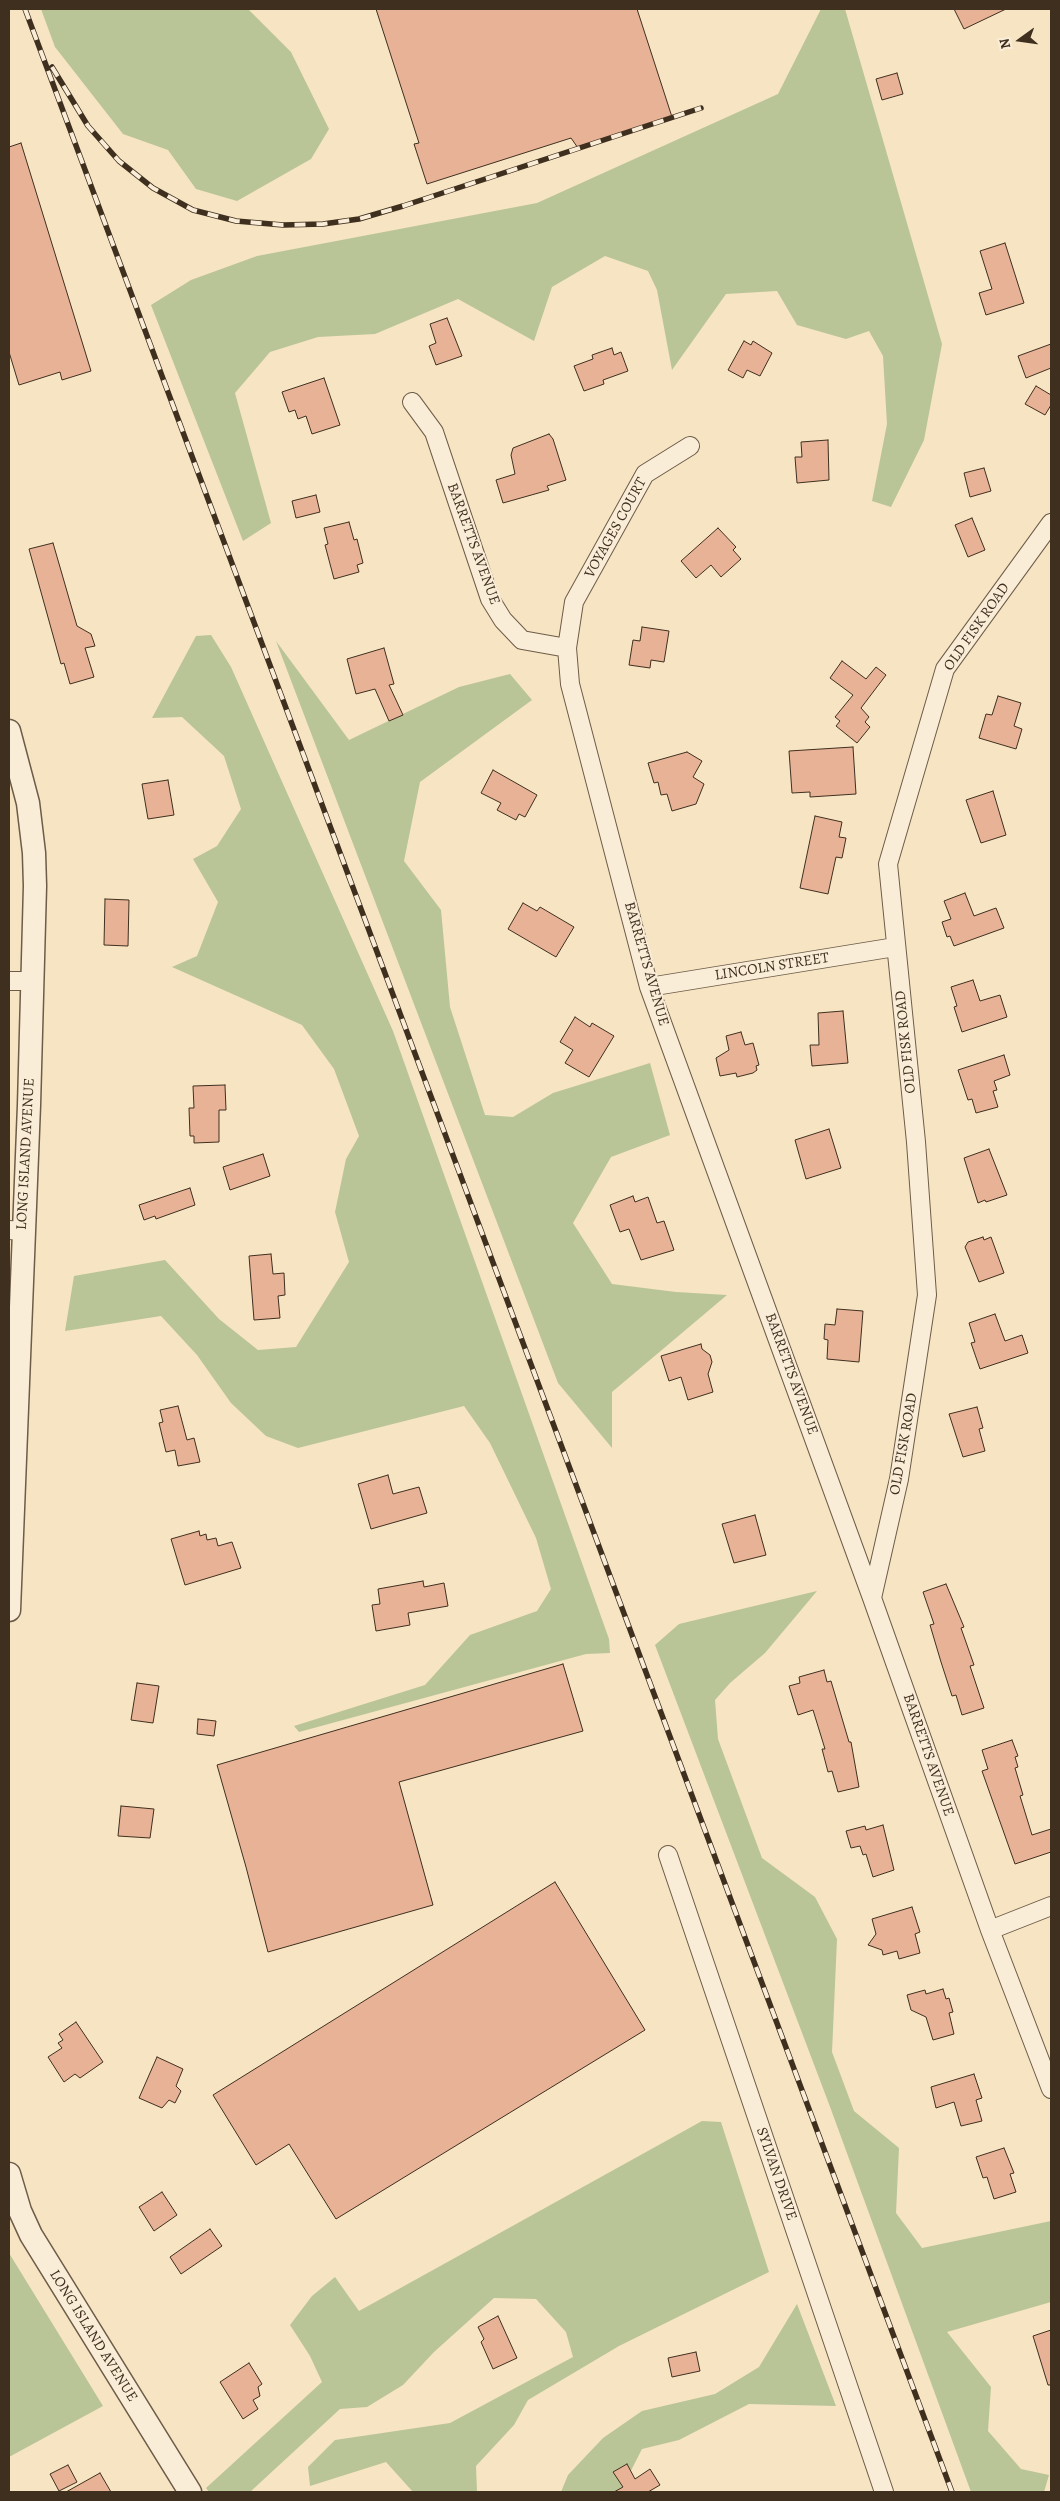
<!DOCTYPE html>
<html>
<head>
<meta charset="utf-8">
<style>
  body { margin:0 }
  #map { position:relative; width:1060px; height:2501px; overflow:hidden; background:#f7e4c3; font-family:Alegreya,serif }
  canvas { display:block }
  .frame { position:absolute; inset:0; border:10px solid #3f2f1f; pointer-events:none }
  .north { position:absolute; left:995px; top:15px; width:50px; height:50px; -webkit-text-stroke:4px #faedd8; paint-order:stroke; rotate:256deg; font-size:14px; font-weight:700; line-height:20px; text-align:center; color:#3f2f1f }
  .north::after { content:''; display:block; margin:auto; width:18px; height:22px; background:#3f2f1f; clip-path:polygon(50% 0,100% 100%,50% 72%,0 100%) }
</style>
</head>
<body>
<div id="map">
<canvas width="1060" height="2501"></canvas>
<div class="frame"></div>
<div class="north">N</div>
</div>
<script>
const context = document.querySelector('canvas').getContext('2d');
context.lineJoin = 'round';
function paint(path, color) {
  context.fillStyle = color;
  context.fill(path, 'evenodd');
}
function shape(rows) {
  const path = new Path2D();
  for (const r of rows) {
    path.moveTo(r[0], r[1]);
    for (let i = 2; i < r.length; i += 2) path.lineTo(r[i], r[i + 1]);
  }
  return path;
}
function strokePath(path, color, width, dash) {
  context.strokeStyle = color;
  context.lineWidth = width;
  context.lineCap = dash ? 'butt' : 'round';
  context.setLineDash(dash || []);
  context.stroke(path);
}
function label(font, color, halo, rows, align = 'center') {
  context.font = font + ' Alegreya,serif';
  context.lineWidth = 4;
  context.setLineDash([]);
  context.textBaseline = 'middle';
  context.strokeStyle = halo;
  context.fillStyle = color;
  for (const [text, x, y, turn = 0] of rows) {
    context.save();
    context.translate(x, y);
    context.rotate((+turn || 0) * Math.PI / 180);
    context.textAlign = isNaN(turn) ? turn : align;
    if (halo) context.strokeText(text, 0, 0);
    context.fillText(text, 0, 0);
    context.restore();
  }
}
const green = shape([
  [41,9,248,9,291,52,329,129,311,159,237,201,196,189,168,150,123,134,55,47],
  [821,9,845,9,942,344,924,440,891,507,872,501,887,424,883,356,869,331,846,339,797,325,777,291,726,294,672,370,657,290,648,271,605,256,552,287,534,341,458,299,375,334,318,337,270,352,235,393,271,523,243,541,151,305,191,280,257,256,537,203,778,94],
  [211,635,231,667,393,1031,609,1639,610,1653,586,1654,299,1732,294,1726,425,1685,470,1635,537,1611,551,1589,536,1538,490,1443,464,1406,298,1448,266,1436,231,1403,197,1355,161,1316,65,1331,74,1276,165,1260,219,1319,258,1350,296,1347,349,1262,335,1212,346,1159,359,1136,334,1069,302,1025,172,967,197,956,218,902,193,859,217,846,241,809,224,756,182,717,152,718,196,636],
  [276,641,349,740,459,687,510,674,532,700,420,782,404,861,441,910,450,1007,485,1115,513,1117,553,1093,650,1063,670,1135,611,1157,573,1223,612,1284,676,1292,727,1295,612,1392,612,1448,558,1383],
  [817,1591,765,1653,730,1683,715,1700,718,1739,762,1858,815,1897,837,1939,832,2052,854,2111,899,2148,896,2213,922,2248,1051,2221,1051,2302,947,2332,991,2387,988,2431,1021,2469,1049,2475,1044,2492,971,2492,829,2104,655,1645,679,1624],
  [702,2121,721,2122,769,2272,619,2346,528,2400,514,2425,476,2466,477,2492,413,2492,386,2462,310,2486,308,2467,335,2440,450,2423,573,2357,566,2332,536,2299,494,2298,434,2352,403,2385,367,2407,340,2409,250,2492,209,2492,206,2488,322,2382,310,2356,290,2325,312,2296,335,2277,359,2311],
  [9,2253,103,2406,9,2457],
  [797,2304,836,2406,749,2404,679,2440,642,2449,620,2492,561,2492,568,2475,603,2438,642,2411,715,2394,759,2367]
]);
const building = shape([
  [376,9,637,9,672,117,578,148,571,138,427,184,414,144,419,143,376,9],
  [954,9,1006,9,964,29,954,9],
  [897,73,903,94,882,100,876,79,897,73],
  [21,143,91,371,62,380,60,372,19,385,9,352,9,147,21,143],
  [1005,243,1024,303,986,315,979,293,992,289,980,251,1005,243],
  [447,318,462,356,436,365,429,346,436,343,430,324,447,318],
  [744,341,751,345,753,341,772,353,760,376,747,370,743,378,728,370,744,341],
  [1051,344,1051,368,1026,378,1018,356,1051,344],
  [612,348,614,355,621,352,628,371,603,380,604,384,584,391,574,366,593,359,592,355,612,348],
  [324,378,340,425,312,434,306,416,298,419,295,410,289,412,282,392,324,378],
  [1036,386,1051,395,1051,405,1045,415,1025,404,1036,386],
  [549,434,553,439,566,480,547,486,549,490,503,503,496,480,515,474,511,455,513,448,549,434],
  [828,440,829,480,797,483,795,457,802,457,801,442,828,440],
  [984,468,991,491,970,497,964,473,984,468],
  [316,495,320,512,296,518,292,501,316,495],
  [972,518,985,550,968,557,955,525,972,518],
  [349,522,354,540,357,539,363,563,357,565,359,572,334,579,325,545,328,544,324,528,349,522],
  [718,528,736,547,733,550,741,559,721,577,711,565,696,578,681,561,718,528],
  [53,543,77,626,91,634,95,646,85,648,94,677,70,684,64,663,61,664,29,549,53,543],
  [642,627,669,631,664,662,651,660,650,668,629,665,633,640,640,641,642,627],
  [384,648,394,684,389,685,403,715,389,721,375,689,356,694,347,659,384,648],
  [842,661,866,679,876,667,886,675,861,708,869,717,865,722,870,727,857,743,836,726,840,721,835,717,853,695,830,678,842,661],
  [998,696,1021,703,1014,726,1022,729,1016,749,979,738,986,714,992,715,998,696],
  [853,747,856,794,810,797,810,792,792,793,789,751,853,747],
  [687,752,702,761,693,777,704,784,696,804,672,811,667,794,661,795,658,782,654,783,648,763,687,752],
  [493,770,537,795,525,817,519,814,516,820,497,810,501,803,481,793,493,770],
  [168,780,174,815,148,819,142,784,168,780],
  [993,791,1006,835,981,843,966,800,993,791],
  [815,816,842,822,839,837,846,838,842,858,836,857,828,894,800,888,815,816],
  [965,893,974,916,996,908,1004,928,954,946,950,936,947,937,942,922,951,919,944,901,965,893],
  [105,899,129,900,128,946,104,945,105,899],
  [523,903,537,911,540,907,574,927,556,957,508,929,523,903],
  [973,980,980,1001,1000,995,1007,1017,962,1032,954,1007,957,1006,951,987,973,980],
  [843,1011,848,1063,812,1066,810,1045,819,1045,818,1013,843,1011],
  [575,1017,590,1027,592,1023,614,1036,589,1077,565,1063,573,1050,560,1042,575,1017],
  [741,1032,745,1045,753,1043,759,1065,756,1066,757,1070,753,1073,737,1077,736,1073,720,1076,716,1058,729,1050,726,1036,741,1032],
  [1004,1055,1010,1075,994,1081,997,1090,993,1091,998,1107,976,1113,972,1099,968,1100,958,1070,1004,1055],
  [225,1085,226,1110,219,1110,219,1142,194,1143,194,1136,190,1136,189,1108,194,1108,193,1086,225,1085],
  [829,1129,841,1168,806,1179,795,1140,829,1129],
  [989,1149,1007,1195,986,1202,985,1200,978,1203,964,1158,989,1149],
  [263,1154,270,1176,230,1190,223,1167,263,1154],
  [190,1188,195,1205,156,1219,155,1216,144,1220,139,1205,190,1188],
  [633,1196,635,1202,648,1197,657,1223,664,1221,674,1250,641,1260,629,1229,620,1232,610,1205,633,1196],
  [983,1237,984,1240,991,1237,1004,1273,979,1282,965,1247,968,1242,983,1237],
  [271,1254,273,1274,284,1273,285,1295,278,1296,280,1318,254,1320,249,1256,271,1254],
  [837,1309,863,1311,859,1362,827,1359,828,1340,824,1339,825,1324,835,1325,837,1309],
  [995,1314,1005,1341,1022,1335,1028,1353,980,1369,971,1343,975,1342,969,1323,995,1314],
  [701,1344,702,1349,710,1355,712,1362,708,1374,713,1392,688,1400,681,1377,669,1381,661,1356,701,1344],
  [178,1406,187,1440,194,1438,200,1462,178,1466,175,1450,166,1452,159,1423,163,1422,160,1410,178,1406],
  [977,1407,983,1428,979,1429,985,1451,963,1457,949,1414,977,1407],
  [388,1475,393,1494,419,1487,427,1513,371,1529,358,1484,388,1475],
  [755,1515,766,1555,734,1563,722,1524,755,1515],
  [199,1531,200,1536,206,1534,207,1540,216,1538,218,1546,232,1542,241,1568,185,1585,171,1539,199,1531],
  [423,1581,424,1587,444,1583,448,1606,408,1613,410,1625,376,1631,372,1605,380,1604,378,1589,423,1581],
  [946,1584,964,1627,961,1628,974,1665,970,1666,984,1708,962,1715,956,1695,952,1696,941,1662,930,1625,934,1624,923,1592,946,1584],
  [563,1664,583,1731,399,1782,433,1905,268,1952,246,1867,217,1765,563,1664],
  [824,1670,827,1682,831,1681,849,1742,851,1742,859,1787,838,1792,832,1771,828,1772,822,1749,825,1749,813,1710,798,1715,789,1686,800,1683,799,1677,824,1670],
  [137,1683,159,1686,153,1723,131,1720,137,1683],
  [198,1719,216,1721,214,1736,197,1734,198,1719],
  [1012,1740,1018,1756,1015,1757,1018,1767,1015,1768,1023,1795,1020,1796,1032,1835,1051,1829,1051,1852,1015,1864,982,1771,988,1769,982,1750,1012,1740],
  [121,1806,154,1809,150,1838,118,1836,121,1806],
  [883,1825,894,1870,873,1877,866,1854,863,1855,860,1846,851,1848,846,1831,865,1826,866,1830,883,1825],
  [555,1882,645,2030,336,2219,289,2144,256,2165,213,2095,555,1882],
  [912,1907,920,1932,915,1934,920,1953,899,1959,897,1951,883,1955,882,1950,868,1945,876,1934,872,1919,912,1907],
  [943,1989,946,1999,949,1998,953,2012,949,2013,954,2034,933,2040,926,2017,911,2010,907,1995,925,1990,926,1994,943,1989],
  [76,2022,103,2062,80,2078,75,2074,64,2082,48,2057,62,2048,58,2043,63,2040,59,2034,76,2022],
  [157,2057,183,2069,176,2086,181,2091,175,2103,169,2100,162,2108,139,2098,157,2057],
  [974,2074,982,2098,976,2100,982,2121,961,2126,954,2102,936,2108,931,2087,974,2074],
  [1004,2148,1014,2173,1010,2174,1016,2192,994,2199,987,2177,983,2178,976,2157,1004,2148],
  [162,2192,177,2215,154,2231,139,2207,162,2192],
  [210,2229,222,2246,181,2274,170,2257,210,2229],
  [498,2316,517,2358,493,2369,481,2342,484,2339,478,2327,498,2316],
  [1051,2330,1051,2385,1048,2385,1033,2336,1051,2330],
  [696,2352,700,2371,672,2377,668,2358,696,2352],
  [249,2363,262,2384,258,2387,260,2396,253,2400,258,2409,243,2419,220,2382,249,2363],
  [627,2464,635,2479,650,2469,660,2485,648,2492,614,2492,623,2487,613,2472,627,2464],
  [68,2465,77,2482,59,2491,50,2474,68,2465],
  [100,2473,111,2492,66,2492,100,2473]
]);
const minor = shape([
  [412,402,434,432,490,599,503,620,522,640,567,648],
  [690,446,645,474,574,602,567,648,570,684,649,987,872,1598,990,1930,1051,2089],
  [9,981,32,981],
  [649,987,895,947],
  [9,1230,23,1231],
  [872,1598,899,1479,927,1295,916,1142,888,864,945,669,1051,523],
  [668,1855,884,2492],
  [990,1930,1051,1906]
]);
const tertiary = shape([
  [9,731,28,803,34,853,35,886,29,1105,9,1610],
  [9,2174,20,2211,31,2235,190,2492]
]);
const rail = shape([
  [25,9,952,2492],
  [52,67,88,126,119,161,153,188,193,210,236,221,283,225,323,224,359,219,403,206,701,108]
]);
const streetNames = [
  ["VOYAGES COURT",616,528,-61],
  ["BARRETTS AVENUE",473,544,70],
  ["OLD FISK ROAD",977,627,-55],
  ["BARRETTS AVENUE",646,964,74],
  ["LINCOLN STREET",772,967,-9],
  ["OLD FISK ROAD",906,1042,-96],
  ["LONG ISLAND AVENUE",26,1154,-87],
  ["BARRETTS AVENUE",791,1374,70],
  ["OLD FISK ROAD",904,1444,-80],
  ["BARRETTS AVENUE",928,1755,71],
  ["SYLVAN DRIVE",776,2174,71],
  ["LONG ISLAND AVENUE",93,2336,58]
];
paint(green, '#b9c596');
paint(building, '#e7b296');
strokePath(building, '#3f2f1f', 1);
strokePath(minor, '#6d5c48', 20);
strokePath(tertiary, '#6d5c48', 25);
strokePath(minor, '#faedd8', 18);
strokePath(tertiary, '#faedd8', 22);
strokePath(rail, '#3f2f1f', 5.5);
strokePath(rail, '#faedd8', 4, [11]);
label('15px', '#3f2f1f', '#faedd8', streetNames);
</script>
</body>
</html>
